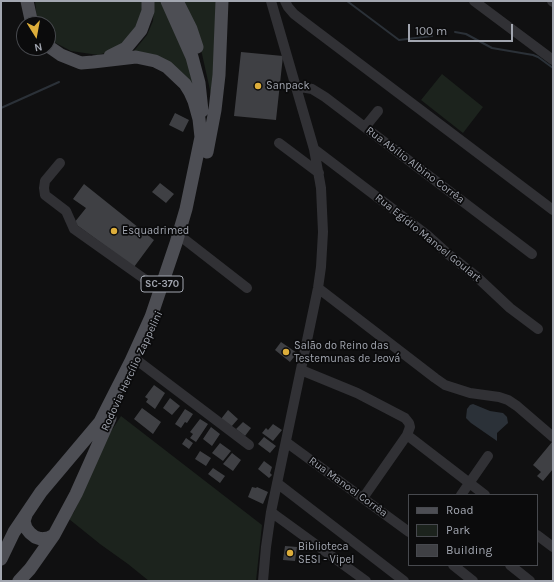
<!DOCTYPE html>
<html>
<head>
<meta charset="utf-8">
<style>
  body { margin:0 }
  #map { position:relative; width:554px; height:582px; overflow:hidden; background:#101011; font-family:Karla,sans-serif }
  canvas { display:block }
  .frame { position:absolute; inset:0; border:2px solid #a2a6b0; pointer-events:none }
  .legend { position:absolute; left:408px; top:494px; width:130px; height:72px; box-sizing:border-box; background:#0b0b0c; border:1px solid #47494e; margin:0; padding:5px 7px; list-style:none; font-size:12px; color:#a2a6b0 }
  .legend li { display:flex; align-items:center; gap:8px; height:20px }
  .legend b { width:20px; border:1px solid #47494e }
  .north { position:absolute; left:16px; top:16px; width:40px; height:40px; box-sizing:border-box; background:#0b0b0c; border:1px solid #47494e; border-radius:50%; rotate:169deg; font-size:11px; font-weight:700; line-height:16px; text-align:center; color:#a2a6b0 }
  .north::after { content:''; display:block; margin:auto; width:14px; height:18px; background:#ddae3b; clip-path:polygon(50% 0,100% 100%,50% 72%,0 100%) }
  .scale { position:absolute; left:408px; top:24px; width:105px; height:18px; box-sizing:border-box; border:2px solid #a2a6b0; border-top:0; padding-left:5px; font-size:12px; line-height:14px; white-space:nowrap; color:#a2a6b0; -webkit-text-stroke:3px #0b0b0c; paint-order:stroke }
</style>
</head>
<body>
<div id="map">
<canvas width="554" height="582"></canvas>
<div class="frame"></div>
<ul class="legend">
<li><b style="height:5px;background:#4d4e54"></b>Road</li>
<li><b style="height:11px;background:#1c231d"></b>Park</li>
<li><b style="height:11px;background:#3f4044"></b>Building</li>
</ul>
<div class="north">N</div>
<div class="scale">100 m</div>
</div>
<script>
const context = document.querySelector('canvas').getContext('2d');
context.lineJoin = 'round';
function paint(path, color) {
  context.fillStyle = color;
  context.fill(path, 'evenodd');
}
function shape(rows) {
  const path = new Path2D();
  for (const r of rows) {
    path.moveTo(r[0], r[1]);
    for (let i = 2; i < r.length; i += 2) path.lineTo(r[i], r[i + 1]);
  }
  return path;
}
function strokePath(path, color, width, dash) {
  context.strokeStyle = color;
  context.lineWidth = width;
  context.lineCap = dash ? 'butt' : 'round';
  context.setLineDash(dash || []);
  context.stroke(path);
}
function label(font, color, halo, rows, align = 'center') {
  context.font = font + ' Karla,sans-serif';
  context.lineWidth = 3.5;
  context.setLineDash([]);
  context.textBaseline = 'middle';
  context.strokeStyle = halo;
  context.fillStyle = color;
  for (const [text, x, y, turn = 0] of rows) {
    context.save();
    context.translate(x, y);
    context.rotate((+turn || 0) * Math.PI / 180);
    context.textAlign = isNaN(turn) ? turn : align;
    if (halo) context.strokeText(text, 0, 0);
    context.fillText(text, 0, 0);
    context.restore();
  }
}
const green = shape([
  [35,1,144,1,139,26,119,49,98,55,71,51,52,41,48,36,48,24,40,24,37,20],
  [154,1,163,1,189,61,194,87,133,52,147,35,153,21],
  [180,1,217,1,212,99,202,54,195,30],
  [442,74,483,107,463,133,421,100],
  [121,416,262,525,256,581,149,581,128,564,100,544,69,519,74,512,108,436]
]);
const water = shape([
  [473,404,490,411,503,413,507,417,508,423,497,433,497,441,471,423,466,418,467,409,470,405]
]);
const stream = shape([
  [347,1,399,40,432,36],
  [455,32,466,34,492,48,533,55,538,57,553,68],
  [1,108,59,82]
]);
const building = shape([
  [241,52,283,56,276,120,234,116],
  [175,113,189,120,183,132,169,125],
  [160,183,174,194,166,203,152,192],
  [84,184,154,240,134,267,74,223,86,208,73,199],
  [281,342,297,353,290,362,275,350],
  [154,385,165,393,155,409,146,402,148,399,145,397],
  [170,398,180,406,172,415,163,408],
  [142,408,161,422,153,434,134,419],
  [185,409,193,414,187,423,185,422,181,428,175,424],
  [228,410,238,419,231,427,221,419],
  [200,419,208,424,196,442,190,438,193,434,190,432],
  [243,422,251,428,245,436,236,429],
  [273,424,282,430,273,441,262,433,266,428,268,430],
  [211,427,220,434,212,446,203,439],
  [264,437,276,446,270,453,258,444],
  [186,438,193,443,189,449,182,444],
  [552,442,553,443,553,469,543,481,537,476,541,472,533,465],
  [220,443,231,451,223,461,212,453],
  [200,451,211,458,206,466,195,459],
  [232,453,241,460,233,471,223,464],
  [264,461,272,467,270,473,272,475,269,478,258,469],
  [213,468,225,476,220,483,208,474],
  [252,487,256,488,257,487,268,492,263,504,248,497],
  [285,546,297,547,295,561,283,560]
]);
const minor = shape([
  [285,1,288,7,294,14,307,24,553,210],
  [474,1,553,60],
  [552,1,553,2],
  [295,86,312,89,325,97,532,254],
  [365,127,378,111],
  [279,143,319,173],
  [314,149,427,235,448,254,477,277,510,308,538,329],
  [60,163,45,181,44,188,45,195,66,211,74,229,160,290],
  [184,239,247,288],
  [318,288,435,378,445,385,470,393,499,397,508,400,517,406,553,437],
  [138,361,249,445],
  [301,370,357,393,405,418,409,423,410,427,407,435,485,495],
  [286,442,409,532],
  [277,483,404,581],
  [461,495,488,456],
  [363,498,407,435],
  [271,512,366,581],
  [537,535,553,547],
  [453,565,473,581],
  [510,565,530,581],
  [263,581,266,547,271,512,318,288,321,267,323,232,321,188,314,149,271,1]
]);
const major = shape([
  [27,1,32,24],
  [167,1,192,57,199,83,202,111],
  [177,1,191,29,197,47],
  [110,56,126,48,141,30,148,11,148,1],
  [207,152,215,110,219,75,222,1],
  [26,515,24,521,26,528,30,533,35,537,41,539,48,538,54,535],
  [1,559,14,532,41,492,100,422,131,361,151,317,176,243,186,209,201,137,199,119,194,101,190,92,185,84,167,67,155,61,136,57,93,62,81,63,61,55,48,46],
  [19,581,30,569,54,535,76,494,110,418]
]);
const markers = [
  [258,86,4,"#ddae3b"],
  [114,231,4,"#ddae3b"],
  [286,352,4,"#ddae3b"],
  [290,553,4,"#ddae3b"]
];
const shields = [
  [162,284,42]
];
const shieldNames = [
  ["SC-370",162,284]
];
const poiNames = [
  ["Sanpack",266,86],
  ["Esquadrimed",122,231],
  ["Salão do Reino das",294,346],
  ["Testemunas de Jeová",294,359],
  ["Biblioteca",298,547],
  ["SESI - Vipel",298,560]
];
const streetNames = [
  ["Rua Abílio Albino Corrêa",415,165,37],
  ["Rua Egídio Manoel Goulart",428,238,39],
  ["Rodovia Hercílio Zappelini",132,371,-65],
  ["Rua Manoel Corrêa",348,487,36]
];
paint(green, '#1c231d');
paint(water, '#2b3138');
strokePath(stream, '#2b3138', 2);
paint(building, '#3f4044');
strokePath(minor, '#313135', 10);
strokePath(major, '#4d4e54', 13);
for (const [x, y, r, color] of markers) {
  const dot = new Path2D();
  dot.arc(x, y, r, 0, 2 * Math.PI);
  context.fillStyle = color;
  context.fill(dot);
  strokePath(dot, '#0b0b0c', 1.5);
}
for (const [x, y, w] of shields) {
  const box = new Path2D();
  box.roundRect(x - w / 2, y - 8, w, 16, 3);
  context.fillStyle = '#0b0b0c';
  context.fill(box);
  strokePath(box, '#a2a6b0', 1);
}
label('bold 10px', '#a2a6b0', null, shieldNames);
label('11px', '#a2a6b0', '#0b0b0c', poiNames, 'left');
label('11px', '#a2a6b0', '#0b0b0c', streetNames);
</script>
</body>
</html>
